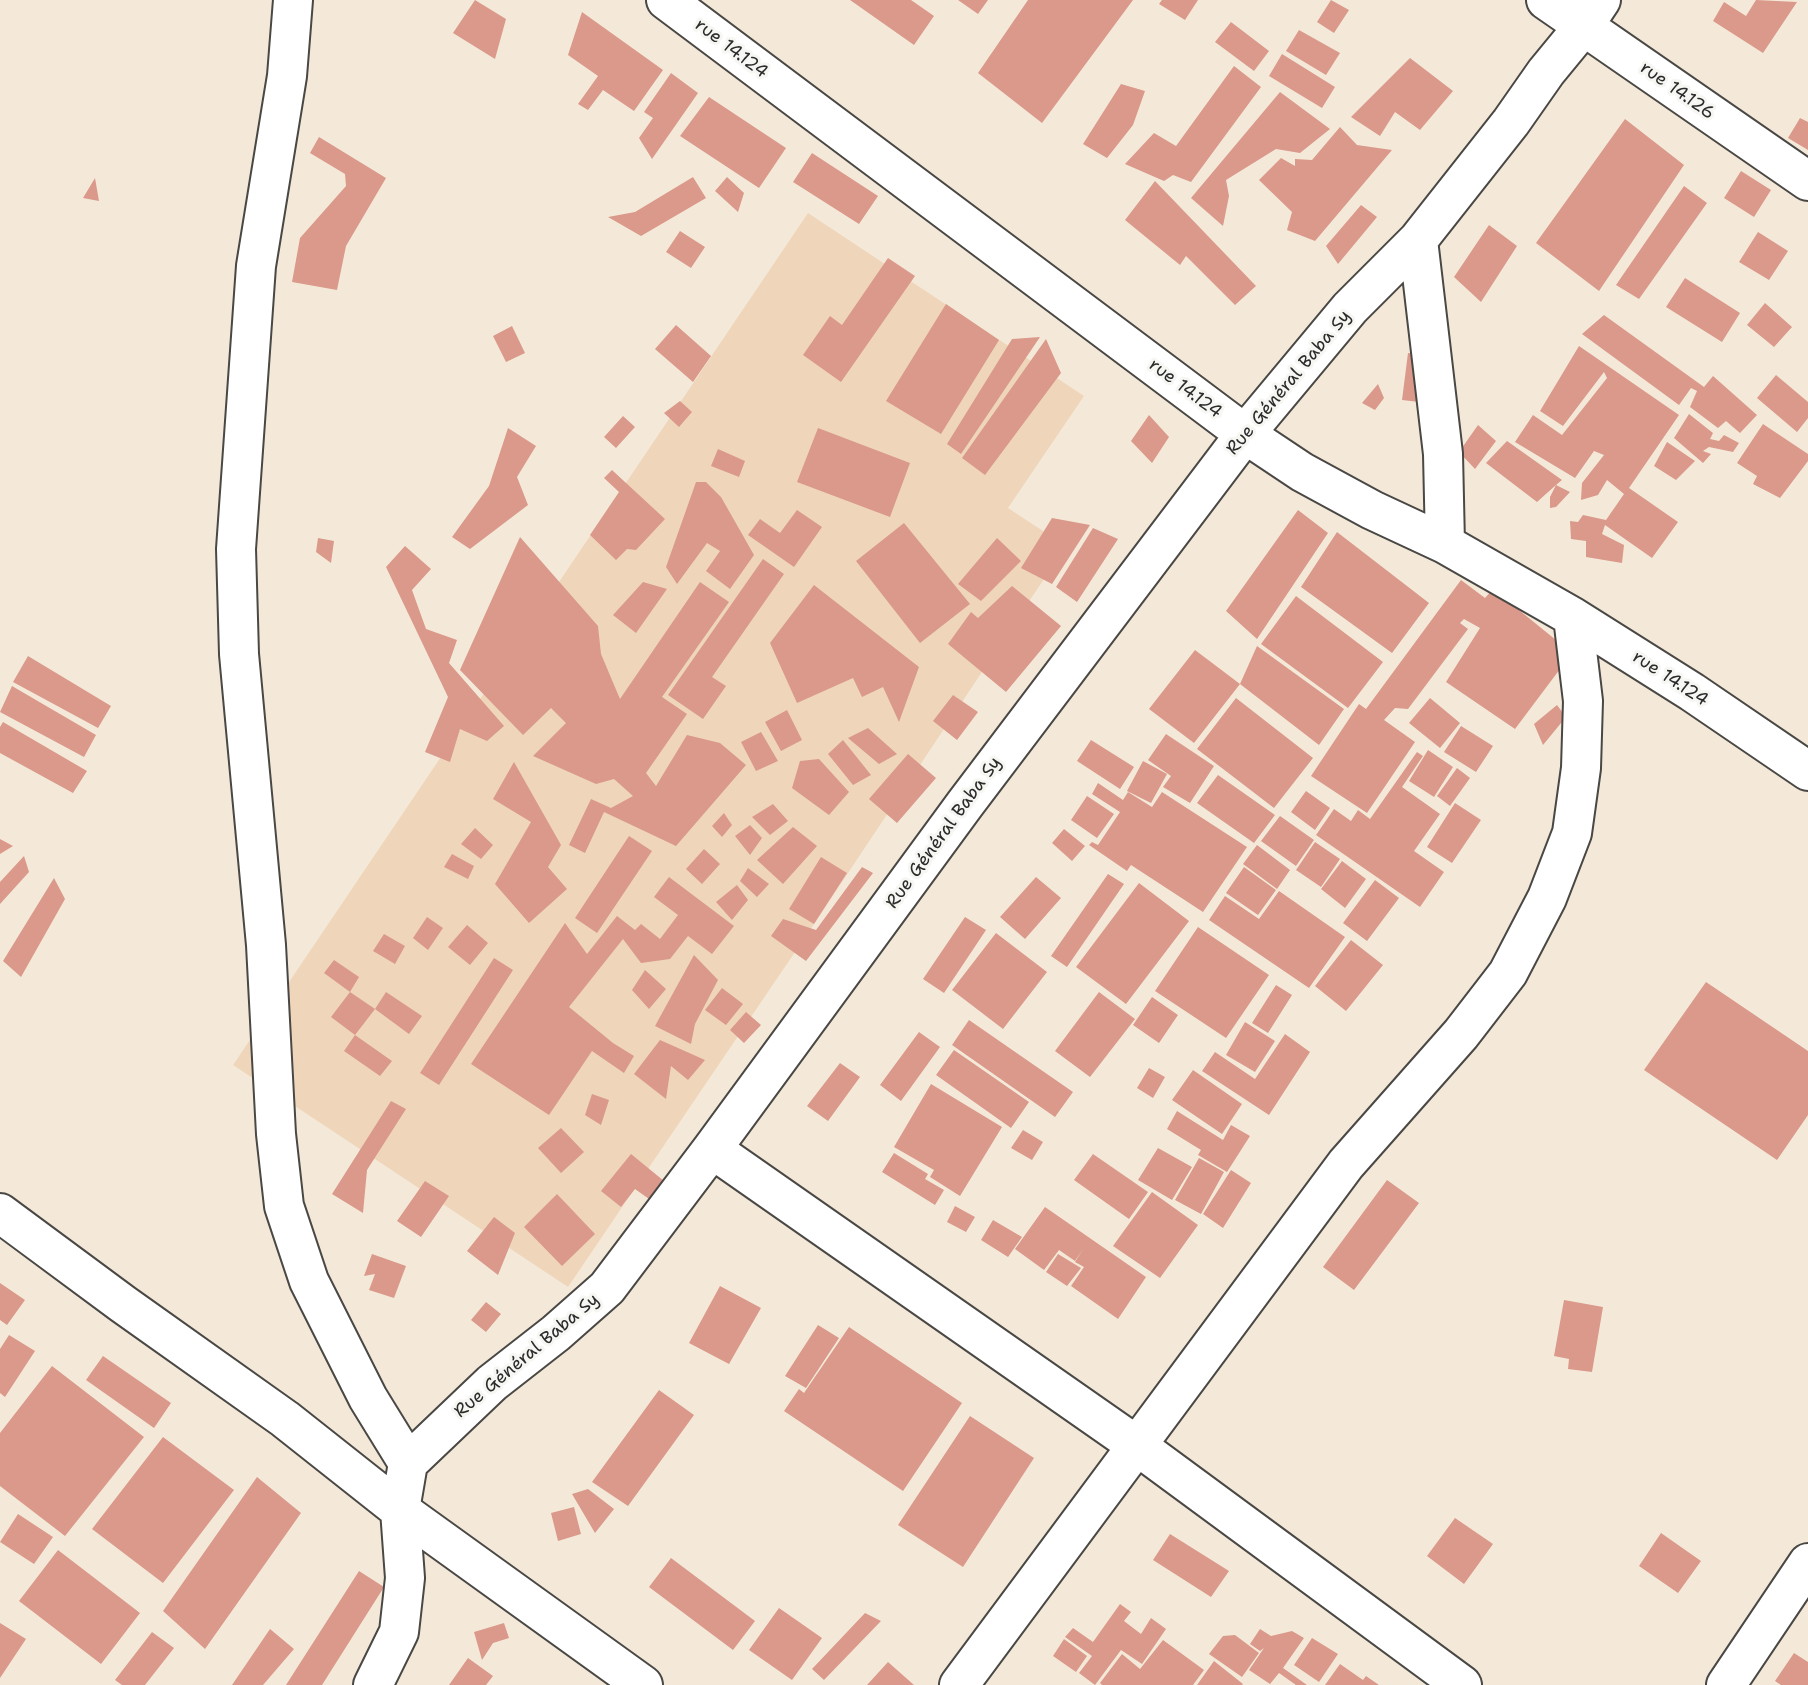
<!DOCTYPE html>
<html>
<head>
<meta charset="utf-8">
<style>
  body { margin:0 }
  canvas { display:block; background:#f4e9d8 }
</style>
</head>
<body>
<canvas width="1808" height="1685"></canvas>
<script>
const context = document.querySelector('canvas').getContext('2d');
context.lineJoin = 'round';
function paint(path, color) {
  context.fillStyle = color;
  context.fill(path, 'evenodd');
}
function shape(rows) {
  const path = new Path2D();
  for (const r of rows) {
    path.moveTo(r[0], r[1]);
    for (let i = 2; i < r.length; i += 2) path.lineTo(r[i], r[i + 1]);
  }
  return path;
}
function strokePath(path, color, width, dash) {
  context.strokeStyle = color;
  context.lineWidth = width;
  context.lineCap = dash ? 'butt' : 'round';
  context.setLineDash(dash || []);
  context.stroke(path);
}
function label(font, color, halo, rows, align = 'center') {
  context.font = font + ' "Shantell Sans",sans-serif';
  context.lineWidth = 6;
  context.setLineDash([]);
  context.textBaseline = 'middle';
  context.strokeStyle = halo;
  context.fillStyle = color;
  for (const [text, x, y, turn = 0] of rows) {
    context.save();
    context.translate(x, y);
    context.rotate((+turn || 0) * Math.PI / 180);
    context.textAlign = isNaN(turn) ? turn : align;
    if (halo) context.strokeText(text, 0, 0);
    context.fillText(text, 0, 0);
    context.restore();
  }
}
const built = shape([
  [808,213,1084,396,1008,508,1066,546,814,924,568,1287,233,1065]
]);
const building = shape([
  [475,0,506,19,495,59,453,33],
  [850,0,911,0,934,16,914,45],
  [958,0,988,0,978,14],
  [1028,0,1133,0,1042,123,978,73],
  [1162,0,1198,0,1185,20,1159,4],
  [1331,0,1349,10,1334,33,1317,22],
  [1756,0,1797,2,1763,53,1713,21,1724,2,1746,16],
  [582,12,663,70,634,111,603,90,588,110,578,104,598,76,568,55],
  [1231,22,1269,51,1254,71,1215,42],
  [1299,30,1340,53,1326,75,1286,51],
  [1282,54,1335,87,1322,108,1269,76],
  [1410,58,1453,91,1420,130,1395,112,1380,136,1351,117],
  [1234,66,1261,87,1191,182,1173,175,1164,181,1125,164,1154,133,1176,146],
  [671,73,698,93,652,159,639,138,653,118,644,112],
  [1121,84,1145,91,1133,125,1107,158,1083,144],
  [1280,92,1330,129,1300,153,1276,149,1226,180,1229,196,1223,226,1191,198],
  [709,97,786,148,759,188,680,136],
  [1800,118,1808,122,1808,150,1788,138],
  [1625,119,1684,165,1599,291,1536,243],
  [1340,127,1357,145,1392,150,1315,241,1287,230,1292,212,1259,180,1281,158,1295,166,1295,159,1312,160],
  [319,137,386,178,346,246,337,290,292,282,300,238,346,186,345,174,310,153],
  [812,153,878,196,859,224,793,182],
  [1741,171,1771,190,1754,217,1724,198],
  [693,177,706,198,641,236,608,217,635,212],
  [727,177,744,193,738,212,715,191],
  [95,178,99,201,83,198],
  [1155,181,1256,286,1235,305,1186,256,1180,265,1125,220],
  [1684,186,1707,203,1639,299,1616,285],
  [1361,205,1377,217,1338,264,1326,246],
  [1489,225,1517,246,1481,302,1454,277],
  [680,231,705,247,691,268,666,252],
  [1758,232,1788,251,1769,280,1739,262],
  [888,258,915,276,841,382,803,355,830,316,842,325],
  [1685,278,1740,313,1722,342,1666,307],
  [1765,303,1792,327,1774,347,1747,325],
  [946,304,999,340,941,434,886,401],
  [1604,315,1704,387,1713,376,1757,415,1740,433,1726,421,1718,428,1690,407,1697,391,1691,388,1679,405,1582,334],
  [676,325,711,356,693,382,655,349],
  [512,326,525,353,506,362,493,336],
  [1040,337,961,454,947,444,1012,339],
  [1046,339,1061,373,985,475,962,458],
  [1579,346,1679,415,1629,488,1678,522,1652,558,1605,525,1602,534,1624,545,1622,563,1586,557,1586,541,1571,539,1570,521,1578,522,1583,515,1606,520,1624,494,1607,480,1598,495,1581,500,1582,483,1604,455,1594,451,1575,478,1515,442,1533,415,1562,435,1607,378,1604,372,1563,426,1540,411],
  [1408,353,1424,355,1428,403,1402,400],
  [1776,375,1808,402,1808,418,1797,432,1757,398],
  [1378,384,1384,398,1375,410,1362,403],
  [680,401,692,412,679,427,664,413],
  [1689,414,1713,433,1710,439,1719,441,1724,435,1739,443,1733,452,1709,447,1703,451,1711,454,1703,463,1674,438],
  [1149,415,1169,437,1152,463,1131,441],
  [623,416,635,427,616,448,604,437],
  [1763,424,1808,454,1808,461,1780,498,1753,484,1757,476,1737,463],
  [1478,425,1496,441,1475,469,1459,452],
  [508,428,536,446,517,477,528,505,470,549,452,537,489,486],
  [818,428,910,463,890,517,797,482],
  [1507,441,1562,480,1556,485,1570,492,1556,507,1550,508,1550,497,1556,485,1537,502,1486,463],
  [1667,442,1695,461,1676,480,1654,466],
  [718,449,745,461,739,477,711,466],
  [612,470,665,519,636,550,627,549,616,560,590,535,619,492,604,478],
  [696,482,706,482,721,497,754,555,730,589,706,571,720,551,707,543,677,584,666,567],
  [797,510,822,527,794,567,748,535,760,519,780,533],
  [1298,510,1328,533,1257,639,1226,611],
  [1052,518,1090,525,1052,584,1021,568],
  [904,523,970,604,920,643,856,561],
  [1093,528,1118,539,1077,602,1056,587],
  [1337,532,1429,603,1392,653,1301,587],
  [520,537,598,626,601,654,620,699,700,582,729,602,662,697,687,714,646,773,656,786,687,735,720,743,746,765,676,846,604,812,585,853,569,845,591,799,611,808,633,796,614,779,596,784,533,756,566,723,551,708,523,735,460,670],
  [318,538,334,541,331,563,316,552],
  [997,538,1021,561,981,601,958,584],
  [405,546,431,569,412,590,426,629,457,640,449,663,504,726,487,741,460,729,450,762,425,752,448,697,386,567],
  [763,559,784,574,712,677,726,686,703,719,668,695],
  [1461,580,1485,598,1493,589,1572,653,1515,729,1446,682,1480,628,1464,619,1460,623,1468,629,1408,709,1395,708,1384,720,1415,742,1367,813,1311,776,1359,704,1366,709],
  [643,582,667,589,636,633,613,615],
  [814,585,919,667,899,722,883,687,862,697,853,678,797,703,770,643],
  [1012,586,1061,626,1006,692,948,644,971,612,978,618],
  [1296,596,1383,662,1348,708,1261,644],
  [1257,646,1344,709,1319,745,1240,684,1194,743,1149,709,1195,650,1240,684],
  [28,656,111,706,98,728,13,682],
  [12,686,96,735,84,757,0,712],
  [953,695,978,712,957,740,933,721],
  [1236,698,1313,758,1274,808,1197,749],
  [1430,698,1460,723,1440,748,1409,723],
  [1557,705,1566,717,1543,745,1534,724],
  [787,710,802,740,781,751,765,722],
  [3,722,87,771,73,793,0,753,0,727],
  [1461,726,1493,746,1476,772,1444,752],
  [868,728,897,754,879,764,848,738],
  [761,732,778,761,756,771,741,742],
  [1166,734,1214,766,1190,803,1163,787,1171,776,1148,760],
  [843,740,871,775,853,785,828,754],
  [1091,740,1134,767,1120,789,1077,761],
  [1428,750,1453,767,1434,797,1409,781],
  [1417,752,1423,756,1402,787,1440,814,1414,851,1444,872,1420,907,1316,835,1334,809,1351,821,1358,810,1370,819],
  [908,754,936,778,897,823,869,799],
  [819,759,849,792,829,815,792,788,800,761],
  [1143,761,1167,774,1151,803,1127,791],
  [514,762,561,845,548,867,567,889,529,923,495,884,531,822,493,799],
  [1457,768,1470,778,1450,806,1437,796],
  [1218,775,1275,815,1254,843,1197,803],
  [1098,783,1123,800,1128,792,1152,807,1162,792,1247,847,1203,912,1131,865,1127,871,1089,845,1092,842,1098,845,1120,812,1092,794],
  [1306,791,1330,808,1315,830,1291,812],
  [1087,796,1114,814,1097,838,1071,820],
  [1455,803,1481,820,1452,863,1427,847],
  [773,804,788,821,770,835,752,817],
  [724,813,732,825,722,837,712,826],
  [1280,816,1314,840,1296,866,1261,841],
  [750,825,762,838,750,855,735,836],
  [793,827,817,846,783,884,757,860],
  [475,828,493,845,481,859,461,844],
  [1064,829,1085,846,1072,861,1052,843],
  [629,836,652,851,597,933,575,918],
  [0,839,13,846,0,854],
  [1315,842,1340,859,1321,887,1296,870],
  [1257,845,1290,870,1277,889,1243,864],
  [704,849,720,864,702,884,686,869],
  [452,854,474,866,468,879,444,867],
  [24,856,29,872,0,904,0,882],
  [821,857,847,873,814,924,789,909],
  [1342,861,1366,879,1345,908,1321,889],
  [862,867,873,873,806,961,771,936,783,919,816,930],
  [1244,867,1276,890,1258,915,1226,893],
  [748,868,769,884,757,897,740,881],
  [1108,874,1124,884,1067,967,1051,956],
  [669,877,734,926,712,954,688,936,670,959,641,963,623,939,569,1007,613,1043,634,1056,624,1073,592,1051,549,1115,471,1064,565,923,587,954,617,916,635,930,641,924,660,939,678,915,654,897],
  [1036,877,1061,898,1025,939,1000,917],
  [54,878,65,899,21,977,3,961],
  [1375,880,1399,898,1367,941,1343,923],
  [1139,883,1189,921,1126,1004,1076,967],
  [737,885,748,900,732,920,716,902],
  [1279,891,1345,937,1309,988,1209,920,1225,896,1259,919],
  [427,917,443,928,428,950,413,938],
  [965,917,986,930,944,993,923,979],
  [467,925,488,943,470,965,448,947],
  [1198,927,1269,975,1226,1038,1155,991],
  [996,933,1047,972,1003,1029,952,990],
  [384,934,405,946,395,964,373,951],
  [1351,940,1383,965,1346,1011,1315,986],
  [694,955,718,980,695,1024,691,1044,655,1026],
  [494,958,513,970,439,1085,420,1073],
  [334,960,359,977,350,992,375,1009,386,992,422,1016,409,1034,375,1009,355,1035,331,1017,350,992,324,973],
  [645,970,666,989,649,1009,632,990],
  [1706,982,1808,1051,1808,1115,1777,1160,1644,1070],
  [1276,985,1292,995,1268,1033,1252,1023],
  [722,988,743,1004,726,1025,705,1010],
  [1099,992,1135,1019,1090,1077,1055,1051],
  [1152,997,1178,1015,1159,1043,1133,1025],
  [746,1012,761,1025,744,1043,730,1030],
  [969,1020,1073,1092,1055,1117,952,1045],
  [1245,1022,1275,1041,1255,1072,1226,1055],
  [919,1032,940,1047,901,1101,880,1085],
  [1285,1034,1310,1052,1269,1115,1202,1071,1215,1052,1255,1079],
  [355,1035,392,1061,380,1076,344,1051],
  [660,1040,705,1060,688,1080,671,1066,666,1099,634,1074],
  [954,1050,1029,1102,1011,1128,936,1075],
  [840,1063,860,1077,828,1121,807,1106],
  [1149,1068,1165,1077,1153,1098,1137,1088],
  [1193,1070,1242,1104,1222,1134,1172,1100],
  [931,1084,1002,1127,960,1196,930,1177,934,1170,894,1147],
  [592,1094,609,1100,601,1125,585,1115],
  [391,1101,406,1109,367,1170,363,1213,332,1194],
  [1177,1111,1223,1140,1231,1125,1250,1136,1227,1172,1198,1155,1201,1150,1167,1129],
  [561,1128,584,1152,561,1173,538,1148],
  [1023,1130,1043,1142,1032,1160,1011,1148],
  [1158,1148,1192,1167,1172,1200,1138,1180],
  [894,1153,928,1174,925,1179,944,1190,935,1205,882,1172],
  [631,1154,664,1181,649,1199,635,1189,621,1207,601,1191],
  [1093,1154,1148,1192,1129,1219,1074,1180],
  [1199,1158,1224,1172,1201,1214,1175,1200],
  [1231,1170,1251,1183,1223,1228,1203,1214],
  [1387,1180,1419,1203,1354,1290,1323,1267],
  [425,1181,449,1196,421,1237,397,1221],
  [1152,1192,1198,1225,1160,1278,1113,1246],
  [557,1194,595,1234,562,1266,524,1227],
  [955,1206,975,1217,966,1232,947,1222],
  [1045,1207,1146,1277,1118,1319,1071,1286,1084,1267,1075,1262,1083,1249,1075,1261,1059,1250,1044,1270,1015,1249],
  [494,1217,515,1233,498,1275,467,1251],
  [993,1220,1022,1237,1008,1257,981,1240],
  [372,1254,406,1266,394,1298,369,1290,375,1274,364,1276],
  [1058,1254,1081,1268,1067,1286,1046,1272],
  [0,1283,25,1300,7,1325,0,1320],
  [720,1286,761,1308,729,1364,689,1343],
  [1564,1300,1603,1307,1592,1372,1568,1369,1569,1359,1554,1356],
  [486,1302,501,1314,486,1332,471,1320],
  [818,1325,839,1338,806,1388,785,1376],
  [849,1327,962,1403,903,1491,784,1411,799,1389,804,1393],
  [9,1335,35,1351,5,1397,0,1393,0,1349],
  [103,1356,171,1403,154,1428,86,1380],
  [52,1366,144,1437,65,1536,0,1486,0,1433],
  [659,1390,694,1415,628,1506,592,1482],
  [970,1416,1034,1458,963,1567,898,1525],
  [163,1437,234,1490,163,1583,92,1529],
  [257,1477,301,1513,205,1649,163,1611],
  [588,1489,614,1509,595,1533,572,1494],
  [574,1507,581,1534,558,1541,551,1513],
  [18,1514,53,1537,34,1564,0,1542],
  [1455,1518,1493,1544,1464,1584,1427,1556],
  [1661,1533,1701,1561,1678,1593,1639,1566],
  [1170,1534,1229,1571,1211,1597,1153,1560],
  [58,1550,140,1613,101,1664,19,1601],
  [671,1558,755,1621,733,1650,649,1587],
  [359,1571,384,1587,322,1685,286,1685],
  [1120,1604,1131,1612,1124,1621,1141,1634,1151,1618,1166,1629,1142,1664,1121,1650,1095,1685,1079,1673,1092,1656,1065,1637,1073,1628,1093,1642],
  [779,1608,822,1638,792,1680,749,1650],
  [865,1613,881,1621,824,1680,812,1669],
  [0,1623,26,1639,0,1678],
  [504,1623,509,1638,493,1643,482,1660,474,1632],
  [270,1629,294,1649,263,1685,232,1685],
  [1260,1629,1271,1636,1292,1631,1304,1638,1283,1668,1307,1685,1296,1685,1279,1673,1270,1684,1249,1670,1264,1648,1260,1651,1250,1644],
  [152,1632,174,1648,145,1685,122,1685,115,1680],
  [1235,1635,1259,1653,1242,1677,1209,1654,1223,1636],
  [1312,1638,1338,1654,1319,1682,1294,1665],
  [1064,1639,1087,1656,1076,1672,1053,1656],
  [1163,1640,1204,1670,1193,1685,1102,1685,1100,1683,1122,1654,1140,1669],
  [1794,1653,1808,1662,1808,1685,1781,1685,1775,1681],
  [468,1658,493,1676,486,1685,449,1685],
  [1214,1661,1243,1684,1242,1685,1197,1685],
  [888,1662,914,1685,867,1685],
  [1340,1664,1363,1680,1366,1676,1379,1685,1325,1685]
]);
const minor = shape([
  [293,0,287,76,256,266,236,549,239,654,266,945,276,1134,284,1206,309,1281,368,1398,408,1463],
  [666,0,1245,434,1302,472,1372,510,1445,544,1573,617,1692,692,1808,771],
  [1546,0,1808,181],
  [1418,240,1443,454,1445,544],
  [712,1149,1136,1445,1462,1685],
  [0,1213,123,1304,285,1419,400,1510,643,1685],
  [373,1685,399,1632,405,1578,400,1510,408,1463,492,1383,556,1333,607,1288,712,1149,965,804,1245,434,1350,308,1418,240,1511,122,1546,72,1583,27,1601,0],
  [959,1685,1346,1164,1461,1034,1508,973,1547,898,1572,833,1581,768,1583,701,1573,617],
  [1726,1685,1808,1563]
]);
const streetNames = [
  ["rue 14.124",731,49,37],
  ["rue 14.126",1677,91,35],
  ["Rue Général Baba Sy",1289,383,-50],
  ["rue 14.124",1185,389,37],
  ["rue 14.124",1670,679,33],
  ["Rue Général Baba Sy",944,833,-54],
  ["Rue Général Baba Sy",527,1356,-40]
];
paint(built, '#efd6bb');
paint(building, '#da998a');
strokePath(minor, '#494845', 42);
strokePath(minor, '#fff', 38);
label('18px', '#2b2b2b', '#f6f6f2', streetNames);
</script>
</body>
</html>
